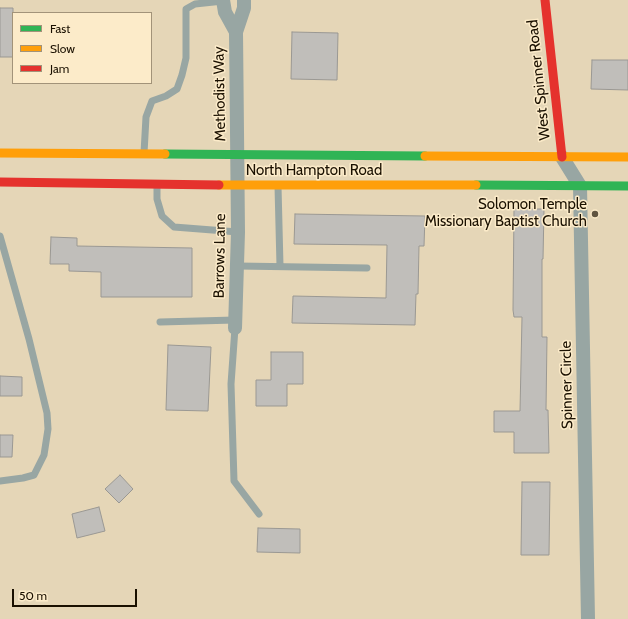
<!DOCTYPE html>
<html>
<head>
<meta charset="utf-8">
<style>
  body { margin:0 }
  #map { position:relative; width:628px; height:619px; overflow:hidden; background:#e5d6b7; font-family:Cabin,sans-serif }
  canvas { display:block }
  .legend { position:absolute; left:12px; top:12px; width:140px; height:72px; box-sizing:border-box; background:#fcebc9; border:1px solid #a29379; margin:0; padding:5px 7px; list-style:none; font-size:12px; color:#1a1000 }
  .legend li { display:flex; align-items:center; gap:8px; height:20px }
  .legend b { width:20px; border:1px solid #a29379 }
  .scale { position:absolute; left:12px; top:589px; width:125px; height:18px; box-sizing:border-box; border:2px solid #1a1000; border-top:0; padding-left:5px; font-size:12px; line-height:14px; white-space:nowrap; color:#1a1000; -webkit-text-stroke:3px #fcebc9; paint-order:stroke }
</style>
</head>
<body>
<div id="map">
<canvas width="628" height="619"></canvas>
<ul class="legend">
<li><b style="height:5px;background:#30b455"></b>Fast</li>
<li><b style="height:5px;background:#ff9f0a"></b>Slow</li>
<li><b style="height:5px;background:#e5322d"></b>Jam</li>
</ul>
<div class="scale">50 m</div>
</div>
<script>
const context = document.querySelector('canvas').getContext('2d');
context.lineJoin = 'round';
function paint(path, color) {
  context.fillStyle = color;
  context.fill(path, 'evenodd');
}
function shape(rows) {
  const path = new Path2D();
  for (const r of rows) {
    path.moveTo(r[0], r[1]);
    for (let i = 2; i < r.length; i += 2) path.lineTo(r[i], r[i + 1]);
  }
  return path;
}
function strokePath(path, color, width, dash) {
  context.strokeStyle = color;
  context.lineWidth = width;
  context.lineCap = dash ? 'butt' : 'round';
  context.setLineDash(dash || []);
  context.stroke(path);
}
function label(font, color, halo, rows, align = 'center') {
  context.font = font + ' Cabin,sans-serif';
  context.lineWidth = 3;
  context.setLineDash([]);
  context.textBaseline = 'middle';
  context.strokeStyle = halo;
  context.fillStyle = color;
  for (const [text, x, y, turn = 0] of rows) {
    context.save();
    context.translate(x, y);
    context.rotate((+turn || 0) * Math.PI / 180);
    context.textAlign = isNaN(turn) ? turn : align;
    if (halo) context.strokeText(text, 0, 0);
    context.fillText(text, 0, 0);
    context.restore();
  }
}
const building = shape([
  [0,8,13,8,13,57,0,57,0,8],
  [292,32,338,33,337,80,291,79,292,32],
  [592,60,628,60,628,90,591,89,592,60],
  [514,209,544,209,543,259,542,259,542,337,547,337,546,410,548,410,549,453,514,453,514,432,494,432,494,411,520,411,522,317,514,317,513,310,514,209],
  [295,214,425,216,424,246,419,246,418,294,416,294,415,325,292,323,293,296,386,298,387,245,294,244,295,214],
  [51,237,77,238,77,246,192,248,192,297,101,297,101,272,69,271,69,264,50,264,51,237],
  [168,345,211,347,208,411,166,410,168,345],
  [271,352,303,352,303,384,287,384,287,406,256,406,256,380,271,380,271,352],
  [0,376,22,377,22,396,0,396,0,376],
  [0,435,13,435,12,457,0,457,0,435],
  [120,475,133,489,119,503,105,489,120,475],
  [522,482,550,482,549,555,521,555,522,482],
  [99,507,105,531,77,538,72,514,99,507],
  [258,528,300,529,300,553,257,552,258,528]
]);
const lane = shape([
  [144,153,146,117,152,101,166,96,177,89,182,75,186,58,186,9,195,4,223,1],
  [157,185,157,199,162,216,174,227,238,232],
  [278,186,280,266],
  [0,236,29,339,47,413,48,429,44,455,34,475,23,478,0,481],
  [238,266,367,268],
  [160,322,235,320],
  [235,328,231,384,234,481,259,514]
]);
const street = shape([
  [223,0,225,12,236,32],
  [562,157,580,186,588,619],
  [235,328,238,232,236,32,244,8,244,0]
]);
const fast = shape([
  [165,154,425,156],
  [476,185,628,186]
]);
const slow = shape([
  [0,153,165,154],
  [425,156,628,157],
  [219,185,476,185]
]);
const jam = shape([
  [545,0,562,157],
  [0,182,219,185]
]);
const markers = [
  [595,214,4,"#615540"]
];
const streetNames = [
  ["West Spinner Road",539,80,-96],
  ["Methodist Way",220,94,-91],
  ["North Hampton Road",314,171],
  ["Barrows Lane",220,256,-89],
  ["Spinner Circle",567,385,-91]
];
const poiNames = [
  ["Solomon Temple",587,205],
  ["Missionary Baptist Church",587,222]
];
paint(building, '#c0beba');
strokePath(building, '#9a9893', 1);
strokePath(lane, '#98a6a3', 7);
strokePath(street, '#98a6a3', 14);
strokePath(fast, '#30b455', 9);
strokePath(slow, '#ff9f0a', 9);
strokePath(jam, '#e5322d', 9);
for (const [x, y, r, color] of markers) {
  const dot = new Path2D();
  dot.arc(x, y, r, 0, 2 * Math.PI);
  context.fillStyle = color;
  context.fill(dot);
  strokePath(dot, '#fcebc9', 1.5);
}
label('15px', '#1a1000', '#fcebc9', streetNames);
label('15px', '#1a1000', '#fcebc9', poiNames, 'right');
</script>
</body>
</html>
